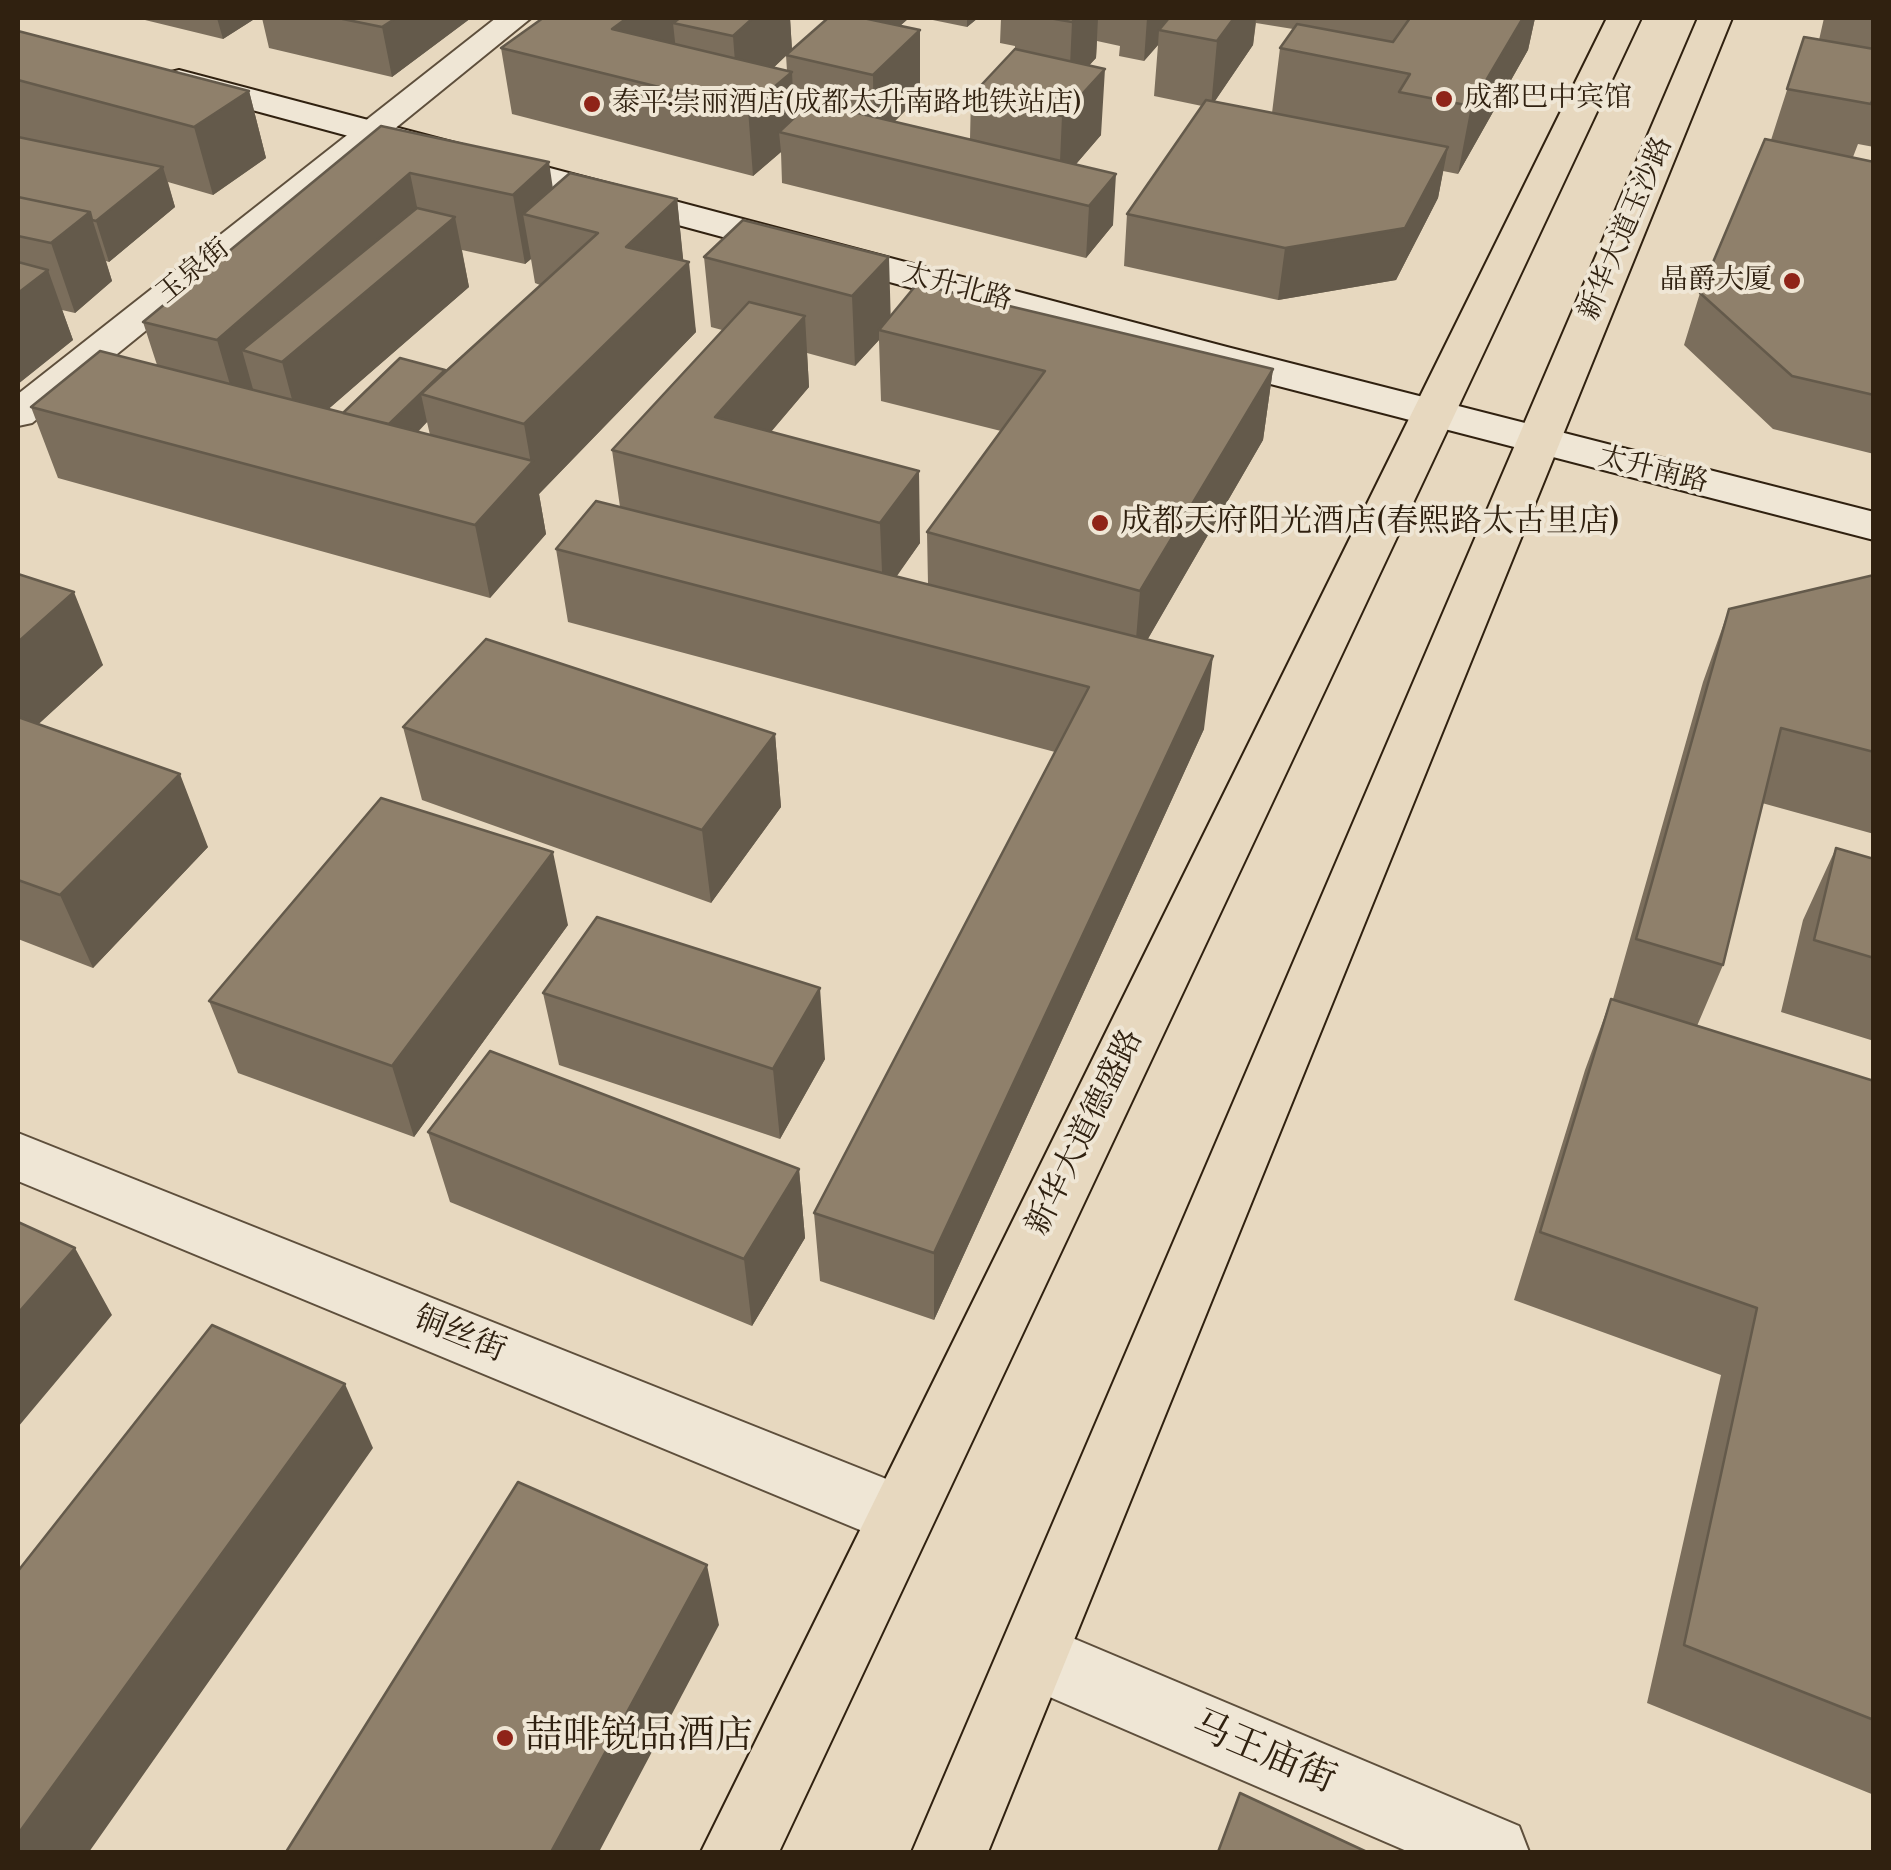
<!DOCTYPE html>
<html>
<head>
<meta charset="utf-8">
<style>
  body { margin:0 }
  #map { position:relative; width:1891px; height:1870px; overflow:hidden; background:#e7d8bf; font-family:"Libre Bodoni",serif }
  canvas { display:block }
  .frame { position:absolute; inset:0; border:20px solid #302110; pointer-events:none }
</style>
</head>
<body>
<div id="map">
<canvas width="1891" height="1870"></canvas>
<div class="frame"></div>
</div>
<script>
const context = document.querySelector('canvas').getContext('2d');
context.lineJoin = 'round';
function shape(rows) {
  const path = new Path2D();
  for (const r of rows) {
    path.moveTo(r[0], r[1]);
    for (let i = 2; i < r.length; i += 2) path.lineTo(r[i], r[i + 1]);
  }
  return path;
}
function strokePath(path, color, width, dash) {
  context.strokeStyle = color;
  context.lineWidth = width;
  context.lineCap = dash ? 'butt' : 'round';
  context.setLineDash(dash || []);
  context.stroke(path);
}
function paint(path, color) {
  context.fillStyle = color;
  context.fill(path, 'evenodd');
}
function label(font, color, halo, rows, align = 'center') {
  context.font = font + ' "Libre Bodoni","Noto Serif SC",serif';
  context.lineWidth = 8;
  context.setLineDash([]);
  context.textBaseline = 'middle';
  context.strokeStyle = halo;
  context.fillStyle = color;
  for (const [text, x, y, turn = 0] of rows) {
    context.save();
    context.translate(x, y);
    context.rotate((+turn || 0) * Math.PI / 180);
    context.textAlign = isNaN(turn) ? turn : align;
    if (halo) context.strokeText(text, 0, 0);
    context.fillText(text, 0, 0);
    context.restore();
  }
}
const street = shape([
  [496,18,531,18,32,423,18,426,18,394,496,18],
  [18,1133,924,1494,934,1516,924,1538,901,1547,18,1181,18,1133],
  [1032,1621,1519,1826,1529,1852,1409,1852,1008,1679,998,1655,1008,1631,1032,1621]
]);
const secondary = shape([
  [179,70,1227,347,1874,512,1874,540,1197,365,167,87,162,80,167,73,179,70]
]);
const primary = shape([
  [1607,18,1641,18,779,1852,701,1852,1607,18],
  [1698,18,1732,18,988,1852,912,1852,1698,18]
]);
const wall = shape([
  [144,18,256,18,223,39,145,20],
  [262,18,471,18,392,77,269,48],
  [543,18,790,18,792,50,774,67,787,71,786,55,828,18,909,18,900,26,920,96,894,122,970,139,971,96,1015,50,1015,46,1000,43,1001,18,1167,18,1166,21,1169,18,1535,18,1528,50,1458,174,1443,171,1438,198,1396,280,1278,300,1124,266,1127,214,1202,106,1154,96,1158,45,1144,61,1119,56,1120,46,1097,41,1096,58,1089,65,1101,135,1076,164,1113,225,1086,258,782,183,781,152,753,176,512,114,501,48],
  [1256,23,1293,29,1280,48,1272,113,1214,102,1253,45],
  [923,18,978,18,967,27],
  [1824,18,1874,18,1874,147,1858,144,1853,157,1874,162,1874,454,1773,429,1684,345,1700,293,1771,140,1804,37,1819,40],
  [18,31,249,91,266,158,213,195,168,182,175,207,109,262,106,261,112,281,75,313,62,310,73,340,18,384],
  [381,126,553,188,677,199,683,261,696,332,539,494,546,534,490,598,58,478,31,407,157,365,143,322],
  [462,250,525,264,531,259,535,283,540,285,445,371,343,413,328,409,469,287],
  [427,422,430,435,418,432],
  [743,220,890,316,1273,369,1263,440,1147,640,1204,729,934,1320,820,1281,814,1213,1055,752,568,622,556,549,620,507,612,450,722,330,711,327,704,257],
  [879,340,881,401,1001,431,927,532,928,584,896,576,920,543,771,432,809,387,807,353,855,366],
  [18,574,103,665,38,724,208,847,93,968,18,939],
  [1874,575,1874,834,1762,803,1723,965,1697,1026,1874,1081,1874,1795,1647,1703,1721,1375,1514,1300,1585,1070,1611,999,1613,999,1703,682,1729,609],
  [403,727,775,734,781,807,711,903,422,800],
  [1836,848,1874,859,1874,1041,1781,1012,1803,920],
  [568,925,414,1137,238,1073,209,1001],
  [543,993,825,1059,780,1139,559,1065],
  [428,1132,799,1169,805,1238,752,1326,450,1202]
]);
const shadedWall = shape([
  [217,18,256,18,223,39],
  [396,18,471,18,392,77,382,27],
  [627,18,697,18,673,23,676,51,612,29],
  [753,18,790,18,792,50,738,102,733,36],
  [878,18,909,18,878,45],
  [967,18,978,18,967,27],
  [1057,18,1098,18,1096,58,1069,88,1072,22],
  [1147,18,1167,18,1165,32,1159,30,1158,45,1144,61],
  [1234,18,1256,18,1253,45,1211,107,1217,41],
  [1523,18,1535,18,1528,50,1458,174,1471,106],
  [920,30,920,96,874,142,873,75],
  [1105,69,1101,135,1059,184,1062,116],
  [792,72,795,136,779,132,781,152,753,176,748,109],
  [249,91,266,158,213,195,194,127],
  [1448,147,1438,198,1396,280,1278,300,1285,248],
  [549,162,558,223,523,214,531,259,525,264,513,195],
  [163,167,175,207,109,262,96,221],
  [410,173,424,241,455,217,469,287,301,433,282,362,242,350,255,396,238,412,217,340],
  [1116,174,1113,225,1086,258,1089,206],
  [677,199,684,267,689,262,696,332,539,494,546,534,490,598,475,525,531,464,524,424,626,247],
  [90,212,112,281,75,313,51,243],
  [889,257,891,327,879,330,879,340,855,366,852,296],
  [48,270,73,340,18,384,18,293],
  [805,316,809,387,728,482,715,417],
  [1273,369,1263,440,1134,663,1140,591],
  [445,370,421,394,427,422,394,455,387,426],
  [919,471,920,543,883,596,880,523],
  [74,592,103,665,18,743,18,642],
  [1213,656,1204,729,934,1320,934,1253],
  [775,734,781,807,711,903,702,830],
  [180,774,208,847,93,968,60,895],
  [553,852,568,925,414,1137,392,1066],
  [820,988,825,1059,780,1139,773,1069],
  [799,1169,805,1238,752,1326,744,1259],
  [75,1248,112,1315,18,1427,18,1313],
  [345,1384,373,1448,89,1852,18,1852,18,1834],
  [707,1565,719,1625,599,1852,551,1852]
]);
const building = shape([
  [338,18,396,18,382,27,338,18],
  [543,18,627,18,612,29,792,72,748,109,501,48,543,18],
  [680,18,753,18,733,36,673,23,680,18],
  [828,18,863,18,920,30,873,75,786,55,828,18],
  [1049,18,1076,18,1072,22,1049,18],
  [1169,18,1234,18,1217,41,1159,30,1169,18],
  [1410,18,1523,18,1471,106,1399,92,1410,74,1280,48,1297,24,1393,42,1410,18],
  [18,31,249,91,194,127,18,80,18,31],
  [1804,37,1874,49,1874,95,1871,104,1787,89,1804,37],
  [1015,49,1105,69,1062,116,971,96,1015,49],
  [1206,100,1448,147,1405,228,1285,248,1127,214,1206,100],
  [811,102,1116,174,1089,206,779,132,811,102],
  [381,126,549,162,513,195,410,173,217,340,143,322,381,126],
  [18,137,163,167,96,221,92,220,90,212,18,197,18,137],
  [1765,139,1874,162,1874,395,1792,376,1700,293,1765,139],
  [570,173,677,199,626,247,689,262,524,424,421,394,598,233,523,214,570,173],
  [18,197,90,212,51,243,18,236,18,197],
  [417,208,455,217,282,362,242,350,417,208],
  [743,220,889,257,852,296,704,257,743,220],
  [18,262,48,270,18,293,18,262],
  [917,284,1273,369,1140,591,927,532,1045,371,879,330,917,284],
  [749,302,805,316,715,417,919,471,880,523,612,450,749,302],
  [100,351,533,461,475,525,31,407,100,351],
  [400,358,445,370,389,424,343,413,400,358],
  [596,501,1213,656,934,1253,814,1213,1089,687,556,549,596,501],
  [18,574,74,592,18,642,18,574],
  [1874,575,1874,752,1781,728,1723,965,1636,939,1729,609,1874,575],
  [486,639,775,734,702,830,403,727,486,639],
  [18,717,180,774,60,895,18,880,18,717],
  [381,798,553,852,392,1066,209,1001,381,798],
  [1836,848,1874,859,1874,958,1814,940,1836,848],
  [597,917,820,988,773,1069,543,993,597,917],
  [1611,999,1874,1081,1874,1720,1684,1645,1757,1308,1540,1232,1611,999],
  [490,1051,799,1169,744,1259,428,1132,490,1051],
  [18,1222,75,1248,18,1313,18,1222],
  [212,1325,345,1384,18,1834,18,1571,212,1325],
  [518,1482,707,1565,551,1852,286,1852,518,1482],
  [1240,1793,1367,1852,1218,1852,1240,1793]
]);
const markers = [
  [1444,99,10,"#8f2418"],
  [592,104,10,"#8f2418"],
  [1792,281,10,"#8f2418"],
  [1100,523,10,"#8f2418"],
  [505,1738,10,"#8f2418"]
];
const farPoinames = [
  ["成都巴中宾馆",1464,99],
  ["泰平·崇丽酒店(成都太升南路地铁站店)",612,104],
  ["晶爵大厦",1772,281,"right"]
];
const farStreetnames = [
  ["新华大道玉沙路",1627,229,-67],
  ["玉泉街",194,272,-39],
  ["太升北路",957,288,15],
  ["太升南路",1653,471,14]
];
const poiNames = [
  ["成都天府阳光酒店(春熙路太古里店)",1120,523]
];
const streetNames = [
  ["新华大道德盛路",1086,1133,-64],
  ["铜丝街",459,1336,22]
];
const nearPoinames = [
  ["喆啡锐品酒店",525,1738]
];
const nearStreetnames = [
  ["马王庙街",1263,1754,23]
];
strokePath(street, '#5e4f3c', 4);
strokePath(secondary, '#302110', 4);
strokePath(primary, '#302110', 4);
paint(street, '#efe6d5');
paint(secondary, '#efe6d5');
paint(primary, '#e7d8bf');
paint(wall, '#7b6e5c');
paint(shadedWall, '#645a4b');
paint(building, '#8f806b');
strokePath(building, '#645a4b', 2.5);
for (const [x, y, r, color] of markers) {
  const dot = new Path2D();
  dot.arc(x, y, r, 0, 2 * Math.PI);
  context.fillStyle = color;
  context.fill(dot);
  strokePath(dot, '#efe6d5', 4);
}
label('28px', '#302110', '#efe6d5', farPoinames, 'left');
label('28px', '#302110', '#efe6d5', farStreetnames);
label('32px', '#302110', '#efe6d5', poiNames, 'left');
label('32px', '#302110', '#efe6d5', streetNames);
label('38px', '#302110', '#efe6d5', nearPoinames, 'left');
label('38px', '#302110', '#efe6d5', nearStreetnames);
</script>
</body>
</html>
